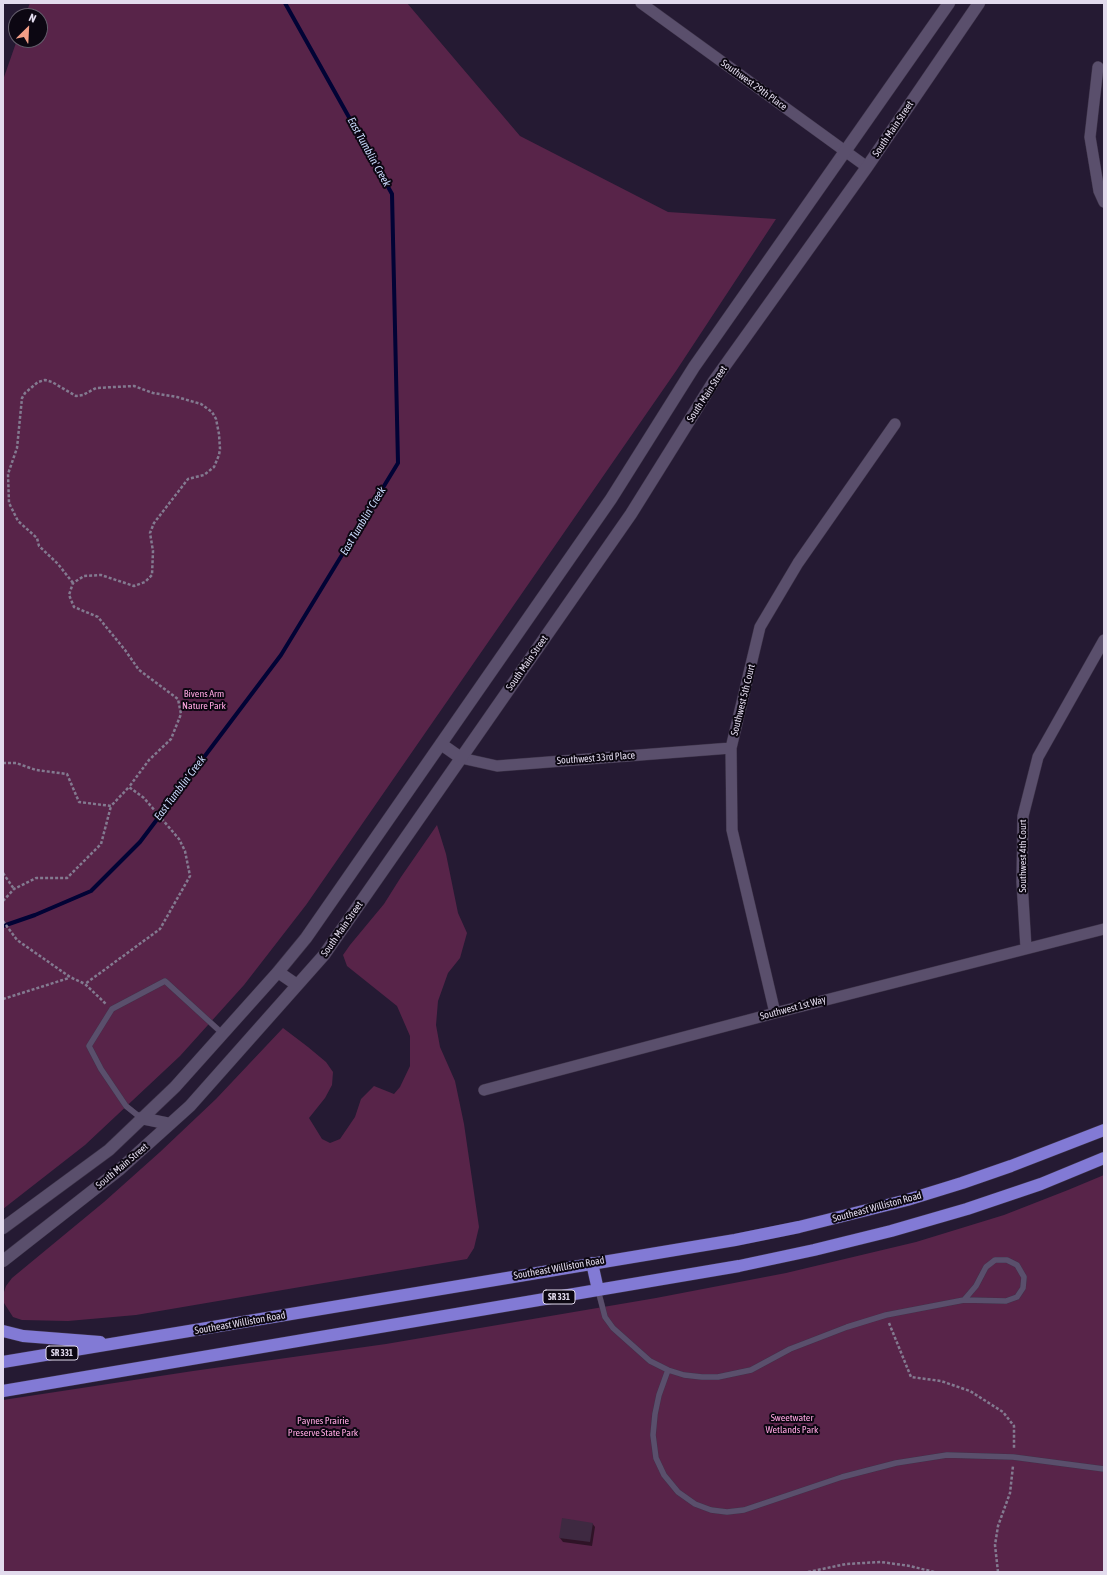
<!DOCTYPE html>
<html>
<head>
<meta charset="utf-8">
<style>
  body { margin:0 }
  #map { position:relative; width:1107px; height:1575px; overflow:hidden; background:#251a33; font-family:"Asap Condensed",sans-serif }
  canvas { display:block }
  .frame { position:absolute; inset:0; border:4px solid #e2dbed; pointer-events:none }
  .north { position:absolute; left:8px; top:8px; width:40px; height:40px; box-sizing:border-box; background:#0c0712; border:1px solid #625c6a; border-radius:50%; rotate:24deg; font-size:11px; font-weight:700; line-height:16px; text-align:center; color:#e2dbed }
  .north::after { content:''; display:block; margin:auto; width:14px; height:18px; background:#f49e87; clip-path:polygon(50% 0,100% 100%,50% 72%,0 100%) }
</style>
</head>
<body>
<div id="map">
<canvas width="1107" height="1575"></canvas>
<div class="frame"></div>
<div class="north">N</div>
</div>
<script>
const context = document.querySelector('canvas').getContext('2d');
context.lineJoin = 'round';
function paint(path, color) {
  context.fillStyle = color;
  context.fill(path, 'evenodd');
}
function shape(rows) {
  const path = new Path2D();
  for (const r of rows) {
    path.moveTo(r[0], r[1]);
    for (let i = 2; i < r.length; i += 2) path.lineTo(r[i], r[i + 1]);
  }
  return path;
}
function strokePath(path, color, width, dash) {
  context.strokeStyle = color;
  context.lineWidth = width;
  context.lineCap = dash ? 'butt' : 'round';
  context.setLineDash(dash || []);
  context.stroke(path);
}
function label(font, color, halo, rows, align = 'center') {
  context.font = font + ' "Asap Condensed",sans-serif';
  context.lineWidth = 4;
  context.setLineDash([]);
  context.textBaseline = 'middle';
  context.strokeStyle = halo;
  context.fillStyle = color;
  for (const [text, x, y, turn = 0] of rows) {
    context.save();
    context.translate(x, y);
    context.rotate((+turn || 0) * Math.PI / 180);
    context.textAlign = isNaN(turn) ? turn : align;
    if (halo) context.strokeText(text, 0, 0);
    context.fillText(text, 0, 0);
    context.restore();
  }
}
const green = shape([
  [30,3,407,3,520,136,668,212,776,219,676,371,306,905,244,985,180,1056,85,1145,3,1209,3,80,17,40,40,40,40,16,25,16],
  [437,825,446,854,458,913,467,933,460,958,448,973,438,1001,436,1025,440,1047,455,1081,464,1124,479,1227,474,1248,467,1259,312,1285,136,1315,68,1321,22,1320,13,1317,4,1303,3,1295,6,1286,12,1278,104,1202,160,1152,216,1099,283,1028,308,1047,326,1062,333,1072,332,1085,325,1098,309,1118,322,1139,330,1143,340,1139,355,1117,361,1099,374,1086,394,1094,400,1087,410,1066,410,1036,397,1006,347,966,343,955,350,945,384,904,401,877],
  [1104,1175,1104,1572,3,1572,3,1400,193,1371,386,1344,656,1298,786,1273,916,1242,1004,1215,1068,1190]
]);
const shadow = shape([
  [592,1523,595,1527,592,1546,563,1542,560,1538]
]);
const stream = shape([
  [3,926,35,915,91,891,140,842,281,655,398,463,392,194,285,3]
]);
const building = shape([
  [562,1518,593,1523,590,1542,559,1538]
]);
const path = shape([
  [73,583,58,564,39,546,37,538,18,521,9,503,8,474,17,448,22,398,25,393,38,382,45,380,52,382,76,396,83,395,96,388,134,386,153,393,177,397,201,404,212,412,216,419,219,434,220,449,219,455,214,467,204,475,188,479,154,523,150,533,153,551,152,575,145,582,134,586,101,575,84,576,73,583,69,595,74,607,98,617,125,650,139,670,178,699,181,714,171,739,149,760,129,787],
  [3,763,16,763,36,770,67,774,79,802,111,806,129,787,144,798,179,839,185,851,190,876,160,929,85,984,106,1004],
  [3,873,14,889],
  [3,901,14,889,36,878,67,878,101,844,111,806],
  [3,921,17,940,70,977,85,984],
  [3,999,69,978],
  [889,1323,911,1377,941,1381,970,1391,1003,1412,1014,1426,1014,1449],
  [808,1572,846,1564,881,1562,910,1566,934,1572],
  [998,1572,995,1545,998,1526,1010,1493,1013,1466]
]);
const service = shape([
  [141,1118,126,1106,101,1069,89,1046,112,1009,165,981,223,1034],
  [598,1290,605,1317,613,1328,650,1361,668,1370,684,1375,702,1377,718,1377,751,1370,790,1349,847,1327,886,1315,964,1300,1006,1301,1017,1297,1023,1288,1024,1277,1017,1265,1007,1260,995,1260,986,1267,976,1286,964,1300],
  [668,1370,659,1395,655,1414,653,1435,656,1458,664,1475,678,1492,695,1504,711,1510,727,1512,744,1510,842,1477,896,1463,947,1455,1013,1457,1104,1469]
]);
const minor = shape([
  [641,3,867,167],
  [1098,67,1090,137,1099,191,1104,202],
  [461,758,497,766,731,748],
  [1026,948,1022,882,1023,816,1038,757,1104,640],
  [775,1013,732,830,731,748,760,627,798,563,895,424],
  [484,1090,775,1013,1104,929]
]);
const secondary = shape([
  [441,744,461,758],
  [278,972,297,985],
  [141,1118,170,1124],
  [3,1228,109,1150,175,1087,278,972,306,938,611,499,694,367,949,3],
  [3,1261,119,1170,190,1106,324,955,631,514,714,381,867,167,979,3]
]);
const trunk = shape([
  [592,1263,598,1290],
  [3,1331,23,1336,100,1342],
  [3,1362,735,1240,799,1227,907,1200,962,1183,1011,1166,1104,1130],
  [3,1391,739,1266,814,1250,891,1231,967,1209,1041,1184,1104,1158]
]);
const shields = [
  [559,1297,32],
  [62,1353,32]
];
const shieldNames = [
  ["SR 331",559,1297],
  ["SR 331",62,1353]
];
const streetNames = [
  ["Southwest 29th Place",754,85,36],
  ["South Main Street",893,129,-56],
  ["South Main Street",707,394,-57],
  ["South Main Street",527,663,-55],
  ["Southwest 5th Court",743,700,-76],
  ["Southwest 33rd Place",596,758,-4],
  ["Southwest 4th Court",1023,856,-90],
  ["South Main Street",342,929,-55],
  ["Southwest 1st Way",793,1008,-15],
  ["South Main Street",122,1166,-40],
  ["Southeast Williston Road",877,1207,-15],
  ["Southeast Williston Road",559,1268,-10],
  ["Southeast Williston Road",240,1323,-10]
];
const parkNames = [
  ["Bivens Arm",204,694],
  ["Nature Park",204,706],
  ["Sweetwater",792,1418],
  ["Wetlands Park",792,1430],
  ["Paynes Prairie",323,1421],
  ["Preserve State Park",323,1433]
];
const waterNames = [
  ["East Tumblin' Creek",369,152,61],
  ["East Tumblin' Creek",363,521,-59],
  ["East Tumblin' Creek",180,788,-53]
];
paint(green, '#582449');
paint(shadow, '#0007');
strokePath(stream, '#010335', 4);
paint(building, '#3e2941');
strokePath(service, '#3d3348', 6);
strokePath(minor, '#3d3348', 12);
strokePath(secondary, '#3d3348', 13);
strokePath(trunk, '#3d3348', 13);
strokePath(path, '#837a90', 2.5, [3, 2]);
strokePath(service, '#5a4f6c', 5.5);
strokePath(minor, '#5a4f6c', 11);
strokePath(secondary, '#5a4f6c', 12);
strokePath(trunk, '#827ad5', 12);
for (const [x, y, w] of shields) {
  const box = new Path2D();
  box.roundRect(x - w / 2, y - 7, w, 14, 3);
  context.fillStyle = '#0c0712';
  context.fill(box);
  strokePath(box, '#e2dbed', 1);
}
label('bold 9px', '#e2dbed', null, shieldNames);
label('10px', '#e2dbed', '#0c0712', streetNames);
label('10px', '#fea6e0', '#0c0712', parkNames);
label('italic 11px', '#c9d9fb', '#0c0712', waterNames);
</script>
</body>
</html>
